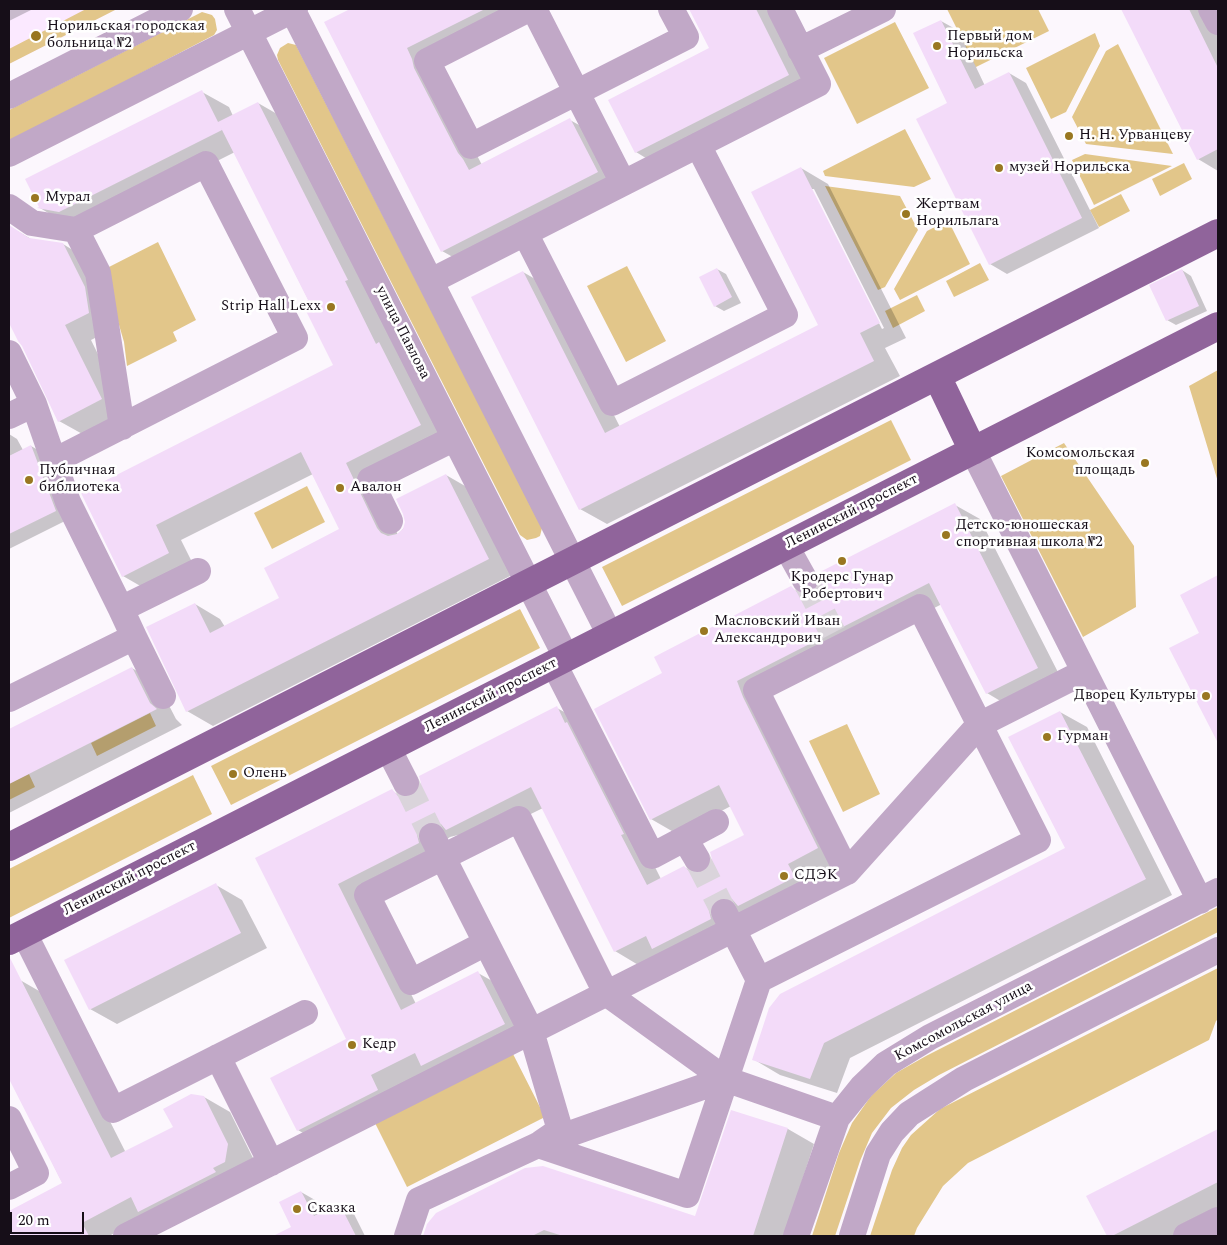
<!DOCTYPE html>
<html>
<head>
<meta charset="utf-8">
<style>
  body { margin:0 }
  #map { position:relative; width:1227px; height:1245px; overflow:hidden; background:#fcf7fd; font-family:Spectral,serif }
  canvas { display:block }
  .frame { position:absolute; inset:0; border:10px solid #160e18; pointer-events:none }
  .scale { position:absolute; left:10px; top:1212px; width:74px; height:22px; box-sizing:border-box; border:2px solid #160e18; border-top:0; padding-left:6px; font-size:15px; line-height:18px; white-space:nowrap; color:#160e18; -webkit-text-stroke:4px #fff; paint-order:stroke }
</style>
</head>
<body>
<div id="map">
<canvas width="1227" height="1245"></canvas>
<div class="frame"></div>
<div class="scale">20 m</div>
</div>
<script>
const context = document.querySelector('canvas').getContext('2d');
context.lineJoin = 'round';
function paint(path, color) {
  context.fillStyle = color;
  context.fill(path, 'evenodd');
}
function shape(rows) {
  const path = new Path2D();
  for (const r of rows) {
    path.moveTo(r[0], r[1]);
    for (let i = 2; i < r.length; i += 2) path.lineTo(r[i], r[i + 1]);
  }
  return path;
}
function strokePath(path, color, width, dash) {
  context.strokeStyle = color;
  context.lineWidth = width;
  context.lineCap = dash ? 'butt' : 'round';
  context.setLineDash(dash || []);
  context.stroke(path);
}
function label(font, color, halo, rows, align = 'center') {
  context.font = font + ' Spectral,serif';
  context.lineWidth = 5;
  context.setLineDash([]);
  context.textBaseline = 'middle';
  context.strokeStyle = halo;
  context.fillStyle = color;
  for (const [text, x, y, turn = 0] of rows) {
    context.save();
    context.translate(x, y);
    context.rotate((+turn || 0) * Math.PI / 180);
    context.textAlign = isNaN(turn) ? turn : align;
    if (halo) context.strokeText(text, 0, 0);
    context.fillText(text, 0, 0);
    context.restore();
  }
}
const built = shape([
  [9,9,117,9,9,64]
]);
const green = shape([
  [86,9,117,9,9,64,9,49],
  [947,9,1038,9,1049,31,976,67],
  [202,12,212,15,215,19,217,30,214,35,9,142,9,110],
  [895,22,929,88,857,124,824,58],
  [1095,33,1100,46,1066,112,1051,119,1026,68],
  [288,43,296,45,542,528,540,536,536,538,527,540,520,535,278,60,277,55,280,48],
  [1118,44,1173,154,1086,144,1072,117,1106,51],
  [905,129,931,179,914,187,825,176,823,171],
  [1085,154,1172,166,1094,205,1072,160],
  [1184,163,1192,179,1160,196,1152,179],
  [825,186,900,196,918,230,885,287,878,290],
  [1121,194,1130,211,1099,227,1090,210],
  [948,220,970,264,900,300,894,289,927,231],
  [158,242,196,320,173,332,177,341,127,366,124,342,108,287,107,268],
  [980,263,989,280,954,297,946,281],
  [627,266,666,341,626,362,587,286],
  [917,295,925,311,893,328,885,311],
  [1218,370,1218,482,1189,386],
  [891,420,911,460,622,606,602,567],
  [1064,443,1134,546,1136,607,1083,637,1001,476],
  [307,486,325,522,272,549,254,513],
  [520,609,540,648,231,805,211,766],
  [150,713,156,726,97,756,91,743],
  [847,724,880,794,843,812,809,741],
  [29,774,35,787,9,800,9,784],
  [193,775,212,814,9,918,9,869],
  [1218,907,1218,932,939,1075,914,1090,891,1108,872,1133,860,1161,835,1236,812,1236,839,1153,852,1123,871,1096,896,1073,926,1056],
  [1218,968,1218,1019,1216,1021,1209,1040,968,1163,943,1186,917,1228,914,1236,870,1236,892,1170,902,1148,911,1135,940,1109],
  [512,1052,545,1117,407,1187,374,1121]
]);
const shadow = shape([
  [9,9,33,9,9,21],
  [353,9,531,9,433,64,440,84,482,165,570,120,597,135,624,187,469,266,442,251,326,22],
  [691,9,774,9,815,90,662,168,636,152,711,49],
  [1122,9,1207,9,1218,32,1218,171,1198,159],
  [941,21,959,31,985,86,1009,73,1026,83,1099,228,1007,274,990,264,948,104],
  [202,92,229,107,233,116,258,103,284,118,446,440,371,478,398,535,446,475,472,490,514,574,213,726,187,711,195,604,220,619,225,627,281,599,341,530,313,474,181,540,195,568,149,591,123,576,82,493,335,366,309,301,235,152,86,227,65,223,40,208],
  [801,168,828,184,906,338,885,348,900,376,607,524,580,509,523,272,549,287,620,427,820,325],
  [811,189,814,189,884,328,882,329],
  [9,226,31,239,63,244,89,260,115,328,91,340,128,415,86,436,59,421,24,346,19,340,9,320],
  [717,269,726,274,741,303,724,311,715,306],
  [1182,270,1191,276,1207,311,1176,325,1167,320],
  [9,434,17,439,23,450,31,446,45,454,69,519,9,549],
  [955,505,980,519,1063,682,1012,708,987,693,942,604,762,696,843,863,640,966,615,951,543,808,472,843,458,835,450,837,363,898,416,1004,478,973,503,987,530,1039,323,1145,298,1130,348,1040,257,859,392,791,406,799,413,798,557,708,582,722,661,879,684,867,697,875,705,873,746,836,731,806,677,834,651,819,664,674,791,588,805,596,812,594],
  [1218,577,1218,741,1171,649,1200,633,1181,596],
  [132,668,158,684,176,719,182,725,9,813,9,730],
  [1060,712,1087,727,1172,895,850,1058,837,1093,780,1075,753,1059,1066,849],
  [216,885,242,900,267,948,117,1024,90,1009],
  [20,980,46,995,126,1153,174,1128,204,1097,230,1112,254,1160,109,1236,9,1236,9,1212,63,1184,10,1078,9,1079,9,986],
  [732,1111,788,1129,814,1144,784,1236,424,1236,429,1224,696,1218],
  [1218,1130,1218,1221,1188,1236,1108,1236,1088,1196],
  [301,1192,315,1200,321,1213,339,1204,353,1212,365,1236,277,1236,293,1228]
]);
const building = shape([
  [350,9,485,9,407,48,412,59,414,68,458,153,463,159,469,170,570,118,598,172,441,252,324,22],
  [689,9,756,9,789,75,635,153,608,100,709,48],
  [1121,9,1189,9,1218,68,1218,149,1197,160],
  [941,20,975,89,1009,72,1082,218,989,265,916,119,947,103,913,33],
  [202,90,222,130,59,212,37,208,39,207,25,179],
  [258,102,348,280,345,281,376,344,379,342,421,425,346,463,377,528,381,533,388,536,397,534,403,529,405,522,403,514,396,499,446,474,489,559,186,712,146,627,195,603,210,633,279,598,264,568,339,529,301,452,156,525,169,553,122,577,81,493,333,365,302,303,308,300,218,122],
  [801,167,880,323,860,333,874,361,579,510,471,297,523,271,605,433,818,325,751,192],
  [9,225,29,238,63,243,85,287,89,313,65,325,102,399,58,422,22,346,18,341,9,323],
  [717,268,732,297,714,307,699,277],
  [1182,269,1199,306,1166,321,1149,285],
  [31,445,56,511,9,534,9,456],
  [955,503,1038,668,986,694,929,583,737,681,743,697,818,848,788,864,795,877,738,906,732,899,724,897,717,899,711,904,709,911,711,919,652,949,646,936,614,952,531,787,446,830,441,824,433,821,425,823,420,827,417,835,419,843,338,884,401,1010,478,971,505,1024,421,1066,415,1053,371,1075,378,1090,297,1131,270,1078,346,1039,255,858,392,789,398,796,405,798,412,796,419,791,421,783,419,776,557,706,565,723,567,722,624,834,621,835,647,885,684,866,690,872,698,874,704,872,710,866,712,859,710,852,744,835,719,785,650,820,594,709,662,673,654,657,791,586,798,593,804,595,812,593,818,587,820,580,818,573],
  [1218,575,1218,743,1169,648,1199,633,1180,595],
  [132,667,150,703,157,709,9,784,9,729],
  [1060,711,1146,879,824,1043,810,1079,752,1060,769,1008,780,994,1065,848,1008,737],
  [216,883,241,933,89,1010,64,960],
  [9,956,111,1158,173,1127,163,1109,191,1094,204,1096,228,1144,225,1162,213,1168,216,1172,138,1212,131,1197,82,1223,89,1236,9,1236,9,1211,62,1183,9,1079],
  [731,1110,788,1128,753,1236,563,1236,544,1230,532,1236,423,1236,427,1224,436,1213,525,1168,543,1166,695,1216],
  [1218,1129,1218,1182,1112,1236,1107,1236,1086,1196],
  [301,1191,314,1216,339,1203,356,1236,273,1236,291,1227,279,1202]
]);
const minorTunnel = shape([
  [805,580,833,633],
  [406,783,432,836],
  [697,859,724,912]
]);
const minor = shape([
  [237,9,566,657],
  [292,9,610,635],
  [529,9,427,61,471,146,686,37,671,9],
  [534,9,623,183],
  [1211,9,1218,22],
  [800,50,883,9],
  [9,96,180,9],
  [9,154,295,9],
  [9,207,32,223,76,230,206,164,295,338,54,461],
  [76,230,98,273,122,427],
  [525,233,612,403,785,315,698,145],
  [431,281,818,84,780,9],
  [9,353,34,404,68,502,121,609],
  [9,416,34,404],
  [973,451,1200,901],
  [390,521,370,480,455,438],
  [786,546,805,580],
  [134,637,163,696],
  [554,664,652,856,716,822],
  [9,699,134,637,121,609,198,571],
  [388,748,406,783],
  [432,836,531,1031,560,1130,541,1143],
  [685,839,697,859],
  [724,912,759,980],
  [24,933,113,1110,305,1013],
  [486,943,411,982,367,895,519,819,606,993,725,1079,837,1118],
  [218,1057,271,1163],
  [9,1119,36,1173,9,1187],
  [538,1145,687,1195,759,980,1038,840,920,607,756,690,847,872],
  [126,1236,847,872,979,725,1084,672],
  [407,1236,419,1200,538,1145,725,1079],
  [796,1236,837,1118,862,1087,886,1064,930,1037,1218,891],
  [852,1236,878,1154,892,1132,909,1114,964,1079,1218,950],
  [1186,1236,1218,1220]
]);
const major = shape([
  [937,376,973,451],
  [9,847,1218,233],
  [9,941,1218,326]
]);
const markers = [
  [36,36,6,"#997721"],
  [937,46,5,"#997721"],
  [1069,136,5,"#997721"],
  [999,168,5,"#997721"],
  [35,198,5,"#997721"],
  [906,214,5,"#997721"],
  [331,307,5,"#997721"],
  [1145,463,5,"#997721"],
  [29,480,5,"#997721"],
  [340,488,5,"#997721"],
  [946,535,5,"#997721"],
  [842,561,5,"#997721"],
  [704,631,5,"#997721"],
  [1206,696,5,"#997721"],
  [1047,737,5,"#997721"],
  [233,774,5,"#997721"],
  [784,876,5,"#997721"],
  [352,1045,5,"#997721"],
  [297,1209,5,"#997721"]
];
const poiNames = [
  ["Норильская городская",47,27],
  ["больница №2",47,44],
  ["Первый дом",947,37],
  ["Норильска",947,54],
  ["Н. Н. Урванцеву",1079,136],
  ["музей Норильска",1009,168],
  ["Мурал",45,198],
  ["Жертвам",916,205],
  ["Норильлага",916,222],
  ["Strip Hall Lexx",321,307,"right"],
  ["Комсомольская",1135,454,"right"],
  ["площадь",1135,471,"right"],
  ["Публичная",39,471],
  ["библиотека",39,488],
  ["Авалон",350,488],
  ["Детско-юношеская",956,526],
  ["спортивная школа №2",956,543],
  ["Кродерс Гунар",842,578,"center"],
  ["Робертович",842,595,"center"],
  ["Масловский Иван",714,622],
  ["Александрович",714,639],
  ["Дворец Культуры",1196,696,"right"],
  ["Гурман",1057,737],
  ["Олень",243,774],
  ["СДЭК",794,876],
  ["Кедр",362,1045],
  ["Сказка",307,1209]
];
const streetNames = [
  ["улица Павлова",402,333,63],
  ["Ленинский проспект",852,512,-27],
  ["Ленинский проспект",491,696,-27],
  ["Ленинский проспект",130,879,-27],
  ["Комсомольская улица",964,1022,-28]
];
paint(built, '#fbe9ff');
paint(green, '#e2c68a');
paint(shadow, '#0003');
paint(building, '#f3dbf9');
strokePath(minorTunnel, '#dad4db', 26, [26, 13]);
strokePath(minor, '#c1a8c7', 26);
strokePath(major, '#90649b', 28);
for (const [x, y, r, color] of markers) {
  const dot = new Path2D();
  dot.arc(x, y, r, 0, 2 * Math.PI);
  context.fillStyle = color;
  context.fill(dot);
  strokePath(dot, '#fff', 2);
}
label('15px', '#160e18', '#fff', poiNames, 'left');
label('15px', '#160e18', '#fff', streetNames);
</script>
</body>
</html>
